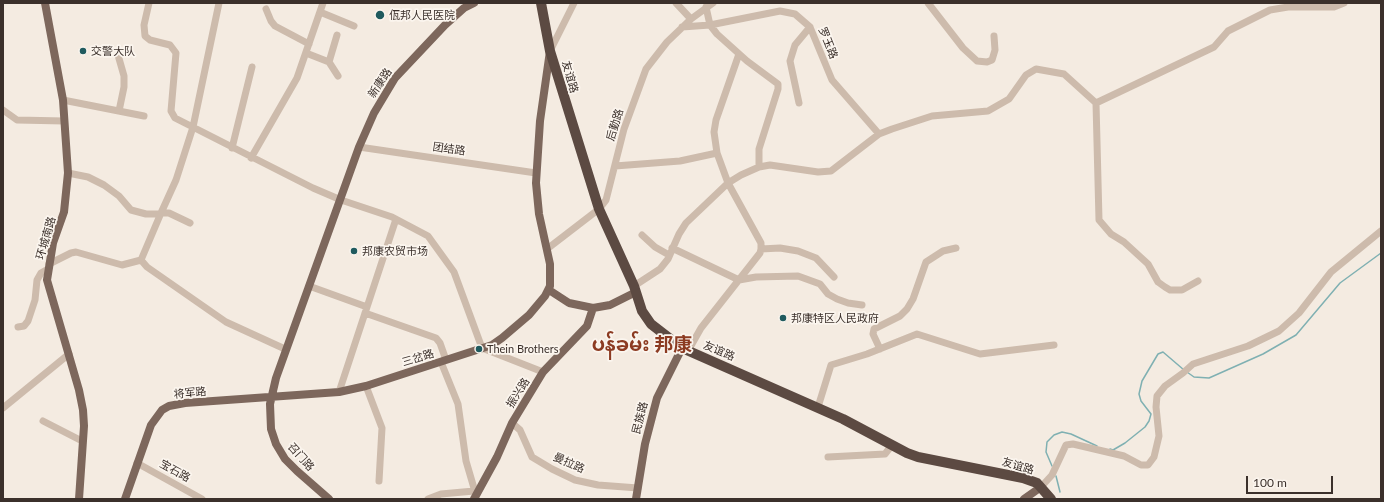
<!DOCTYPE html>
<html>
<head>
<meta charset="utf-8">
<style>
  body { margin:0 }
  #map { position:relative; width:1384px; height:502px; overflow:hidden; background:#f4ebe1; font-family:Lato,sans-serif }
  canvas { display:block }
  .frame { position:absolute; inset:0; border:4px solid #3b302b; pointer-events:none }
  .scale { position:absolute; left:1246px; top:476px; width:87px; height:18px; box-sizing:border-box; border:2px solid #3b302b; border-top:0; padding-left:5px; font-size:12px; line-height:14px; white-space:nowrap; color:#3b302b; -webkit-text-stroke:3px #fbf5ee; paint-order:stroke }
</style>
</head>
<body>
<div id="map">
<canvas width="1384" height="502"></canvas>
<div class="frame"></div>
<div class="scale">100 m</div>
</div>
<script>
const context = document.querySelector('canvas').getContext('2d');
context.lineJoin = 'round';
function shape(rows) {
  const path = new Path2D();
  for (const r of rows) {
    path.moveTo(r[0], r[1]);
    for (let i = 2; i < r.length; i += 2) path.lineTo(r[i], r[i + 1]);
  }
  return path;
}
function strokePath(path, color, width, dash) {
  context.strokeStyle = color;
  context.lineWidth = width;
  context.lineCap = dash ? 'butt' : 'round';
  context.setLineDash(dash || []);
  context.stroke(path);
}
function label(font, color, halo, rows, align = 'center') {
  context.font = font + ' Lato,"Noto Sans SC","Noto Sans Myanmar",sans-serif';
  context.lineWidth = 3.5;
  context.setLineDash([]);
  context.textBaseline = 'middle';
  context.strokeStyle = halo;
  context.fillStyle = color;
  for (const [text, x, y, turn = 0] of rows) {
    context.save();
    context.translate(x, y);
    context.rotate((+turn || 0) * Math.PI / 180);
    context.textAlign = isNaN(turn) ? turn : align;
    if (halo) context.strokeText(text, 0, 0);
    context.fillText(text, 0, 0);
    context.restore();
  }
}
const stream = shape([
  [1187,372,1194,377,1209,378,1263,354,1296,335,1340,283,1381,253],
  [1110,449,1113,450,1125,443,1145,427,1149,421,1151,414,1141,401,1139,394,1142,381,1158,354,1163,352,1184,370],
  [1052,466,1046,452,1047,442,1054,435,1062,432,1071,434,1097,446],
  [1056,476,1060,492]
]);
const minor = shape([
  [149,3,144,25,145,36,150,40,170,45,176,53,171,111,175,118,313,188,341,200,392,217,428,236,454,272,482,348,543,372],
  [928,3,963,48,977,61,987,62,992,60,995,50,994,36],
  [706,7,710,25,717,34,747,61,778,84,778,89,759,149,759,167],
  [266,9,271,21,275,26,309,44],
  [320,12,354,26],
  [691,19,713,3],
  [682,27,710,25,780,11,795,14,810,27,832,80,879,134],
  [337,35,329,62,338,76],
  [550,51,574,3],
  [306,53,329,62],
  [118,55,124,76,124,87,119,111],
  [63,100,144,116],
  [799,103,790,61,795,45,810,27],
  [1096,103,1214,47,1228,31,1270,10,1288,7,1334,7,1344,3],
  [3,110,17,120,64,121],
  [359,147,536,173],
  [232,148,252,67],
  [251,158,297,78,323,3],
  [615,166,680,161,717,153],
  [68,173,88,177,104,185,119,196,131,210,146,214,159,214],
  [161,213,176,180,193,127,219,3],
  [642,235,655,247,669,255],
  [672,248,739,280,756,277,798,276,820,284,828,294,837,299,848,303,862,305],
  [547,249,599,209,606,200,624,129,646,69,667,42,691,19,676,3],
  [761,249,780,248,798,251,816,258,834,277],
  [141,260,147,267,226,322,285,349],
  [141,260,161,213,169,213,190,223],
  [49,264,71,253,76,252,122,265,141,260],
  [309,286,367,307],
  [634,286,660,269,668,259,679,234,686,223,728,183,741,175,759,167,770,165,818,172,831,171,879,134,892,129,932,116,988,111,1009,99,1026,75,1036,69,1064,74,1096,103,1099,220,1111,234,1124,242,1148,264,1158,282,1165,287,1170,290,1182,290,1198,281],
  [365,313,436,338,440,343,446,360],
  [18,327,24,326,28,321,35,300,37,280,41,273,48,269],
  [880,349,873,334,874,329,900,316,907,309,913,299,926,262,943,251,956,248],
  [688,351,701,328,760,253,761,249,761,243,728,183,717,153,714,132,716,120,739,54],
  [441,362,458,404,466,461,476,495],
  [366,386,382,428,379,481],
  [339,392,396,219],
  [818,407,831,365,867,354,917,334,980,354,1054,345],
  [3,408,69,354],
  [43,421,82,441],
  [512,423,520,430,532,457,552,469,575,480,598,485,638,488],
  [828,457,885,454,892,445],
  [137,463,202,499],
  [1041,487,1052,475,1066,445,1073,444,1124,456,1141,465,1148,465,1154,457,1159,436,1156,407,1157,396,1165,386,1183,373,1193,364,1248,346,1279,331,1299,313,1331,272,1381,231],
  [428,499,441,494,474,491]
]);
const major = shape([
  [45,3,63,100,68,173,64,212,53,243,47,280,79,390,83,410,84,426,79,499],
  [549,290,569,303,593,308,610,305,636,292],
  [125,499,151,425,162,410,169,406,185,403,339,392,366,386,492,345,502,338,529,315,545,296,550,286,550,264,539,214,536,183,540,121,550,51],
  [329,499,297,471,285,459,276,444,271,429,270,404,276,378,359,147,374,113,395,78,445,25,464,8,474,3],
  [474,499,497,457,512,423,543,372,587,326,593,308],
  [636,499,645,444,657,398,682,348],
  [1024,499,1041,487]
]);
const highway = shape([
  [541,3,550,51,599,209,634,286,642,311,651,324,682,348,843,419,907,453,918,457,1023,478,1037,483,1051,499]
]);
const markers = [
  [380,15,5,"#1f5a5e"],
  [83,51,4,"#1f5a5e"],
  [354,251,4,"#1f5a5e"],
  [783,318,4,"#1f5a5e"],
  [479,349,4,"#1f5a5e"]
];
const poiNames = [
  ["佤邦人民医院",389,15],
  ["交警大队",91,51],
  ["邦康农贸市场",362,251],
  ["邦康特区人民政府",791,318],
  ["Thein Brothers",487,349]
];
const streetNames = [
  ["罗玉路",828,43,68],
  ["友谊路",570,77,74],
  ["新康路",380,83,-56],
  ["后勤路",615,125,-73],
  ["团结路",449,149,8],
  ["环城南路",46,238,-74],
  ["友谊路",719,351,23],
  ["三岔路",418,358,-17],
  ["将军路",190,393,-6],
  ["振兴路",518,393,-58],
  ["民族路",640,418,-75],
  ["召门路",301,457,48],
  ["曼拉路",569,463,24],
  ["友谊路",1018,466,16],
  ["宝石路",175,471,29]
];
const townNames = [
  ["ပန်ခမ်း 邦康",642,345]
];
strokePath(stream, '#7fb0b2', 1.5);
strokePath(minor, '#cdbbac', 7);
strokePath(major, '#7d675c', 8);
strokePath(highway, '#5c4a42', 10);
for (const [x, y, r, color] of markers) {
  const dot = new Path2D();
  dot.arc(x, y, r, 0, 2 * Math.PI);
  context.fillStyle = color;
  context.fill(dot);
  strokePath(dot, '#fbf5ee', 1.5);
}
label('11px', '#3b302b', '#fbf5ee', poiNames, 'left');
label('11px', '#3b302b', '#fbf5ee', streetNames);
label('bold 19px', '#8c3b22', '#fbf5ee', townNames);
</script>
</body>
</html>
